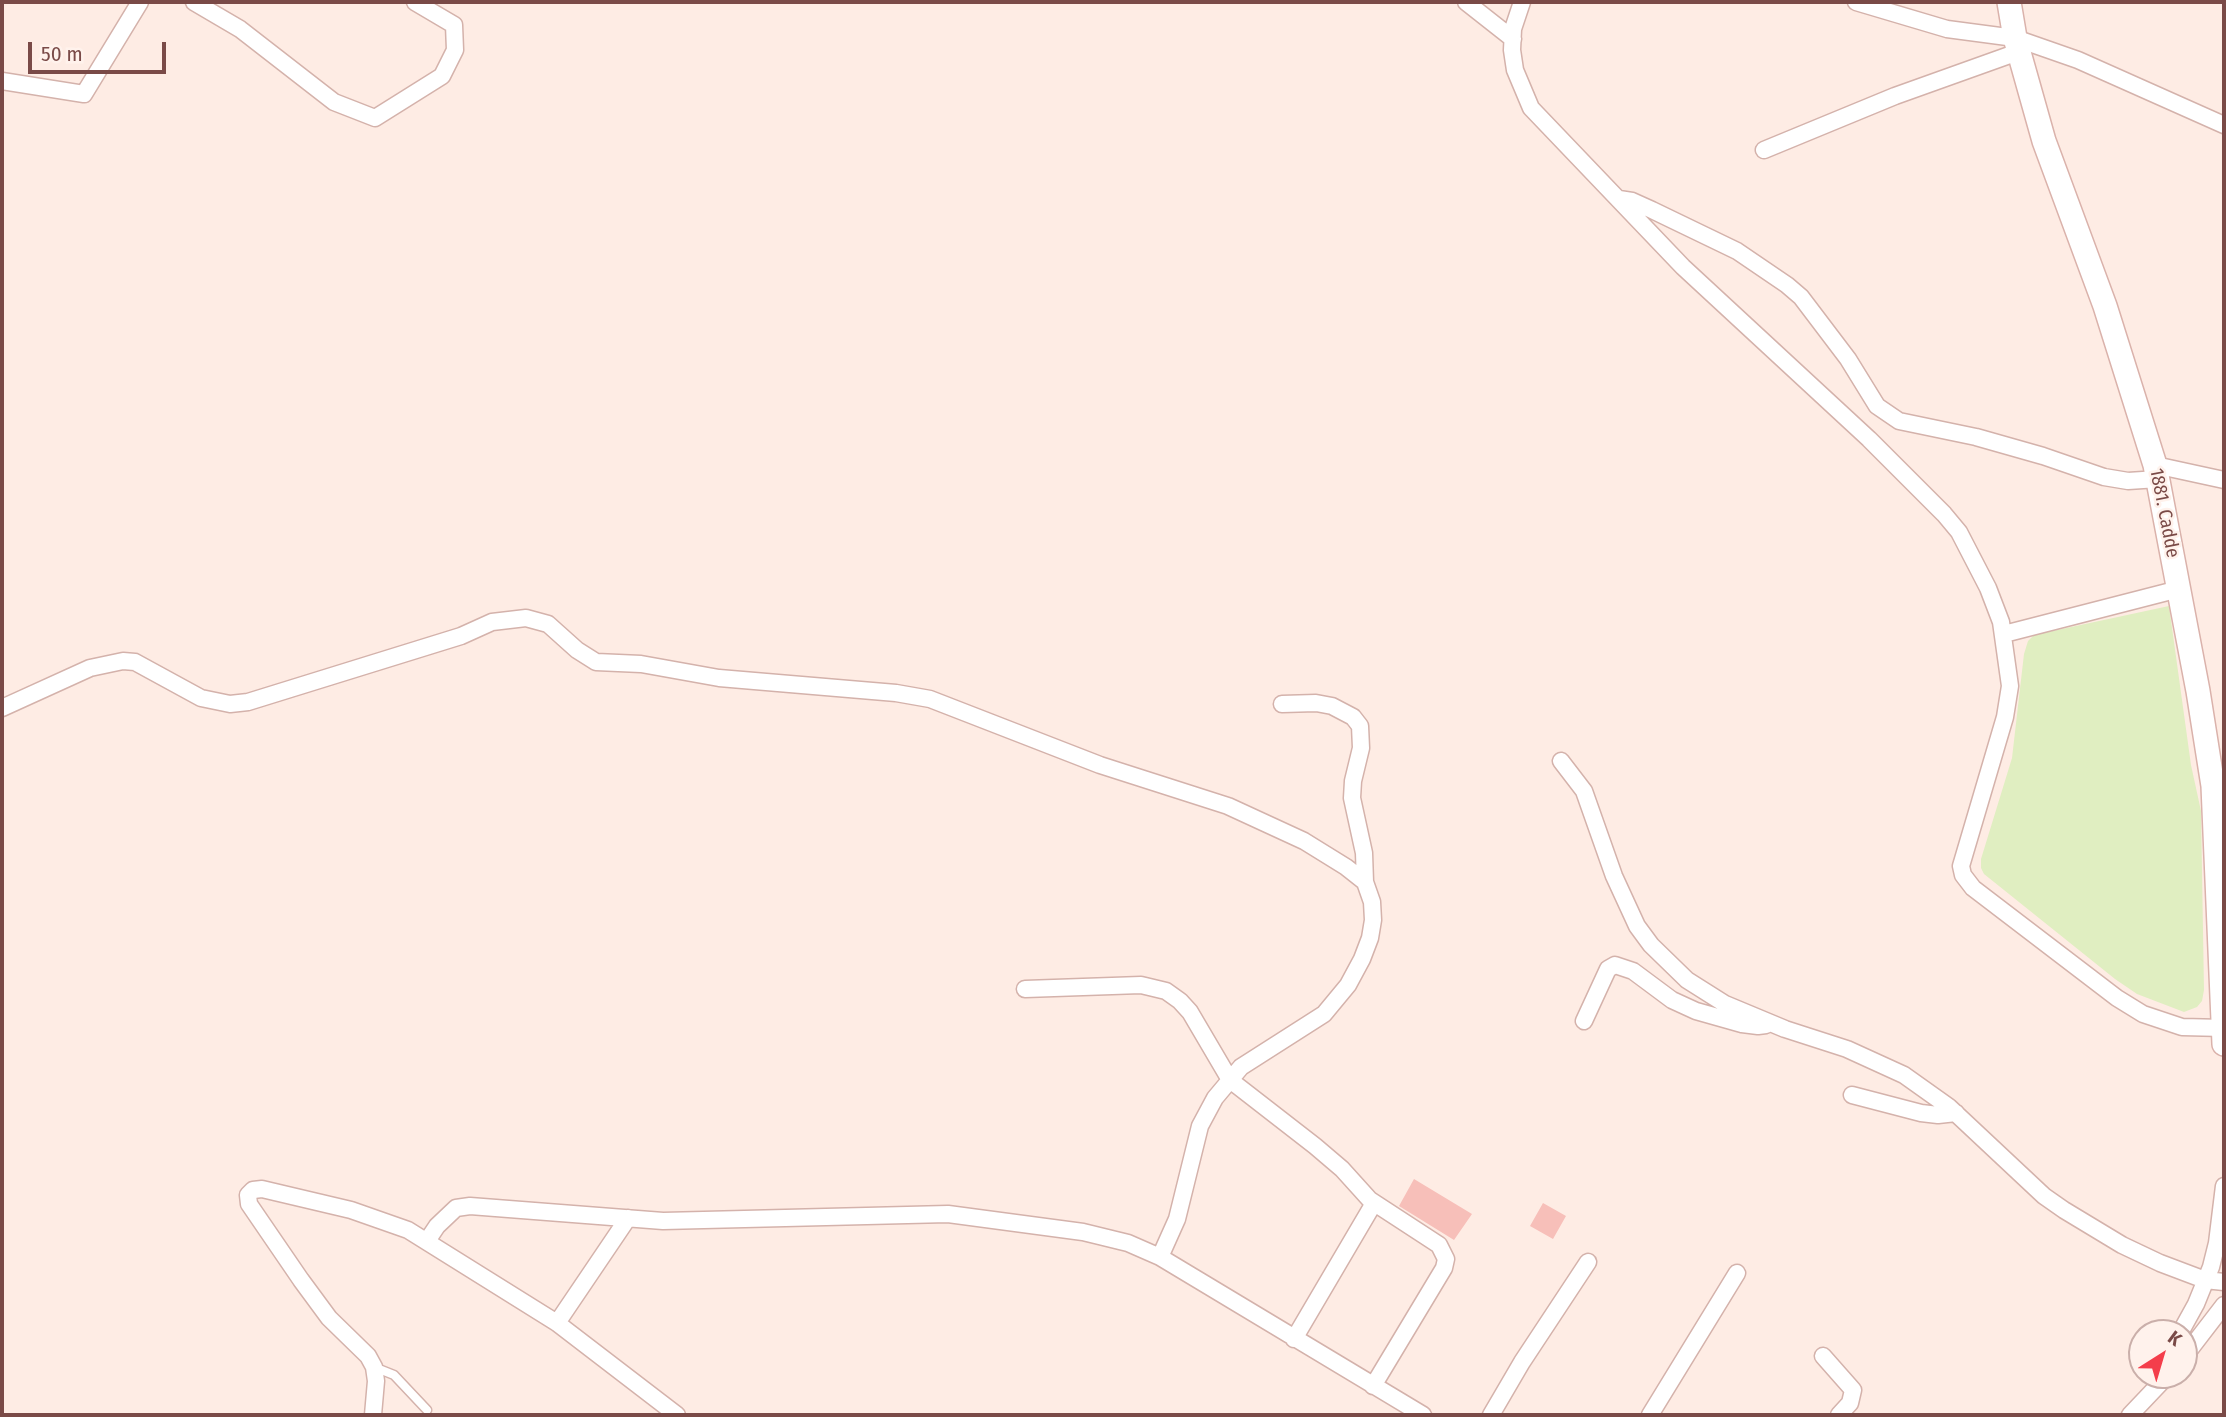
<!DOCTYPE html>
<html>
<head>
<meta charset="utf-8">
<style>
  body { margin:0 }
  #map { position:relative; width:2226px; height:1417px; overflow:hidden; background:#feece4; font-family:"Fira Sans Condensed",sans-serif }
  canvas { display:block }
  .frame { position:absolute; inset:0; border:4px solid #7a4a47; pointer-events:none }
  .north { position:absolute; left:2128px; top:1319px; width:70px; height:70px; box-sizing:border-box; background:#fff2ec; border:2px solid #caafaa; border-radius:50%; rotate:37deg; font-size:19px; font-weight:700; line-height:28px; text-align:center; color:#7a4a47 }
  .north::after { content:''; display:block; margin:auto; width:24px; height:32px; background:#f43e4b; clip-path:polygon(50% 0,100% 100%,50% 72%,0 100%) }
  .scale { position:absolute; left:28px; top:42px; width:138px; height:32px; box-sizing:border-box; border:4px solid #7a4a47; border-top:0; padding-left:9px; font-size:21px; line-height:24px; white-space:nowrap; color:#7a4a47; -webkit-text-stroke:5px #fff2ec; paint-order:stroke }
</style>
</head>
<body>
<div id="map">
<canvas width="2226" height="1417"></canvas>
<div class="frame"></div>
<div class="north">K</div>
<div class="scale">50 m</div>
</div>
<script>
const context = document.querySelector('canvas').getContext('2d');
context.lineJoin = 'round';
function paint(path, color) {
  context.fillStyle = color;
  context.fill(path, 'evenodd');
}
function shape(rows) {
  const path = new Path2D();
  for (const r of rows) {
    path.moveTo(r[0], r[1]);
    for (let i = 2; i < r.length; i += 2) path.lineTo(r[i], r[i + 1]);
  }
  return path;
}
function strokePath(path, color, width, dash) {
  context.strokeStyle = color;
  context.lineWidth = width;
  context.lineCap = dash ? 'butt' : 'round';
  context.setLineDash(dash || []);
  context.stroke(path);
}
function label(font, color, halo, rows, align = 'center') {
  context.font = font + ' "Fira Sans Condensed",sans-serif';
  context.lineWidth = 5;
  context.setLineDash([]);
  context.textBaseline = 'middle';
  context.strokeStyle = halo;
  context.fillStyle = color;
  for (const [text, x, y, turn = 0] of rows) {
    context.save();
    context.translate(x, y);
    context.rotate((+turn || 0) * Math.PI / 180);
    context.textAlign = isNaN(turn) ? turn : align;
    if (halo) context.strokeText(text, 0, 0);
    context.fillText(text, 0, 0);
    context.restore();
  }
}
const green = shape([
  [2169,606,2191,765,2201,811,2204,990,2202,1001,2197,1007,2184,1012,2137,994,2115,979,1984,874,1981,868,1981,859,2012,758,2024,654,2028,641,2034,635]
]);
const building = shape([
  [1414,1179,1472,1214,1454,1240,1399,1206],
  [1543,1203,1566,1216,1553,1239,1530,1226]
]);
const lane = shape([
  [374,1367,394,1375,427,1410]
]);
const street = shape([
  [194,2,240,29,334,102,375,118,442,76,455,50,454,25,415,2],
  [1466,2,1513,39],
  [1522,2,1513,29,1512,50,1515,70,1531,108,1683,267,1869,439,1944,514,1959,532,1988,588,2001,622,2010,686,2005,717,1961,866,1963,875,1973,888,2117,998,2143,1014,2182,1027,2224,1028],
  [1856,2,1947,29,2015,38,2078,60,2224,125],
  [2,81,84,94,140,2],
  [1764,150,1895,96,2018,52],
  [1619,199,1632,201,1652,210,1737,251,1787,285,1801,297,1848,359,1877,406,1899,421,1976,437,2043,456,2104,477,2128,481,2158,479],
  [2155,465,2224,480],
  [2004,634,2179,589],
  [1282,704,1316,703,1332,706,1353,717,1360,726,1361,748,1353,781,1352,798,1364,853,1365,882],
  [2,708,90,668,123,661,135,662,201,698,230,704,248,702,461,636,492,622,526,618,548,624,577,650,596,662,641,664,719,678,896,693,930,699,1100,765,1228,806,1304,841,1346,867,1365,882,1372,902,1373,920,1370,938,1362,959,1348,985,1324,1014,1241,1067,1215,1098,1200,1126,1177,1219,1160,1257],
  [1561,761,1584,791,1614,876,1637,926,1651,945,1687,980,1725,1004,1785,1029,1847,1049,1904,1075,1949,1107,2044,1196,2064,1210,2122,1245,2160,1263,2205,1280,2224,1282],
  [1025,989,1141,985,1166,991,1180,1001,1190,1012,1230,1080,1315,1146,1342,1169,1370,1200,1439,1245,1446,1259,1444,1268,1373,1386],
  [1584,1021,1608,969,1615,965,1633,971,1672,1000,1696,1011,1742,1024,1758,1026,1766,1025],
  [1852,1095,1921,1113,1938,1115,1956,1113],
  [427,1241,437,1226,456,1208,470,1206,663,1221,948,1214,1083,1232,1128,1243,1160,1257,1423,1415],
  [557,1323,628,1218],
  [2180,1333,2196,1304,2211,1267,2217,1243,2224,1186],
  [1294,1339,1374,1203],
  [1823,1356,1853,1390,1850,1403,1839,1415],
  [2184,1357,2224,1305],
  [373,1415,376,1381,374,1367,368,1356,329,1318,301,1280,249,1204,248,1195,253,1190,262,1189,351,1210,408,1230,557,1323,677,1415],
  [1491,1415,1522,1362,1588,1262],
  [1650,1415,1737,1273],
  [2130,1415,2168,1375]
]);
const secondary = shape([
  [2009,2,2015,38,2044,141,2105,306,2155,465,2198,691,2213,786,2224,1044]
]);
const streetNames = [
  ["1881. Cadde",2164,513,79]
];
paint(green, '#e0eec1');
paint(building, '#f7bfb9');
strokePath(lane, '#d4b2ab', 11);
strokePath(street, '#d4b2ab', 19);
strokePath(secondary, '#dab2ab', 26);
strokePath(lane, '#fff', 8);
strokePath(street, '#fff', 16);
strokePath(secondary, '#fff', 23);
label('19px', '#7a4a47', '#fff2ec', streetNames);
</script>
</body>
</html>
